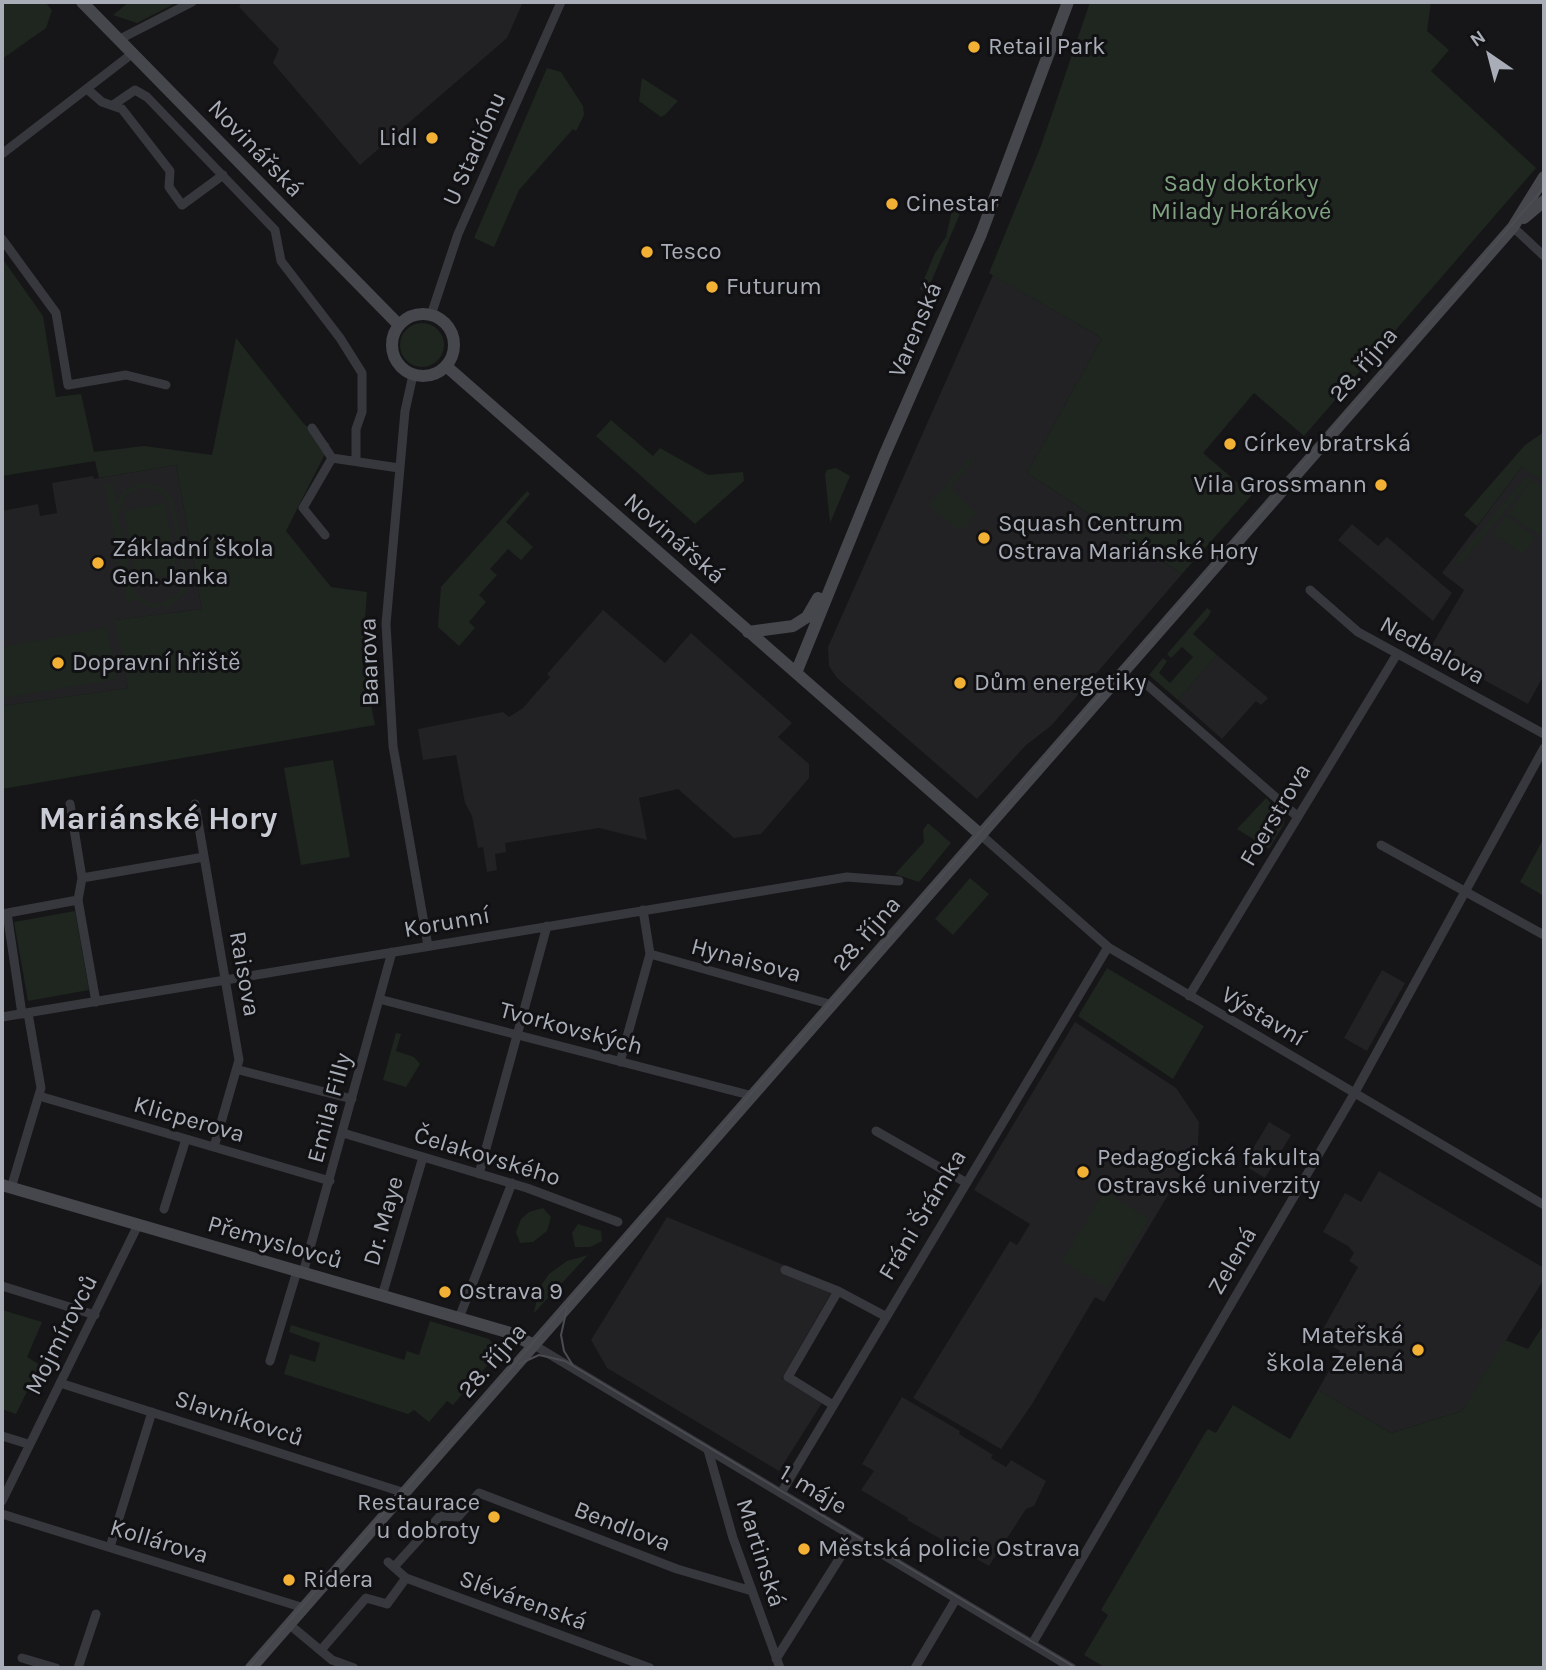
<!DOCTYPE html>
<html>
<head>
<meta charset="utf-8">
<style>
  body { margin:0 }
  #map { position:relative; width:1546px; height:1670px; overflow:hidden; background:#161618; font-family:Karla,sans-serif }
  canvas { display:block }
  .frame { position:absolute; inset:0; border:4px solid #a8adb8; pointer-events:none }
  .north { position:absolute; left:1455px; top:21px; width:70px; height:70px; -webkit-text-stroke:5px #111113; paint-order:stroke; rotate:325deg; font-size:19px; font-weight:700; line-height:28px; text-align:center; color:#a8adb8 }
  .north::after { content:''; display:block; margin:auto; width:24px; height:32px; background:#a8adb8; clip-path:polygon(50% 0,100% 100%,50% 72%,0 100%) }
</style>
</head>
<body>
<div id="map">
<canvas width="1546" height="1670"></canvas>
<div class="frame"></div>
<div class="north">N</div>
</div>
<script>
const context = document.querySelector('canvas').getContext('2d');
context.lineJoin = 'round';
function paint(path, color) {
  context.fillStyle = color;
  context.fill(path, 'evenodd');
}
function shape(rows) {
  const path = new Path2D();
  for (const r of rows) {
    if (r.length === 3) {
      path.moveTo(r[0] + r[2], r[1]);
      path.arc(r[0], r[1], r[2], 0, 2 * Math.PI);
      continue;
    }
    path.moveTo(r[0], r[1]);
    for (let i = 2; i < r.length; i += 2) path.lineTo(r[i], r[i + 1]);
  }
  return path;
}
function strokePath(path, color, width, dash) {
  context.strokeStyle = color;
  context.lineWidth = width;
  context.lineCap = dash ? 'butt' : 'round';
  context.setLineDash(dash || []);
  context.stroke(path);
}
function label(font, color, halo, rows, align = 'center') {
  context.font = font + ' Karla,sans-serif';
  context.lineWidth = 6;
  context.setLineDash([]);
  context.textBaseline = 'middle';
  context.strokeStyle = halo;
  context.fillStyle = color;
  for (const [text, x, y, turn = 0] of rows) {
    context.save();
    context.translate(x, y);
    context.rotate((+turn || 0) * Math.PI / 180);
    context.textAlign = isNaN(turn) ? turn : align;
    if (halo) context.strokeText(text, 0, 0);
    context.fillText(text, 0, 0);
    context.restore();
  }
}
const built = shape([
  [242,2,523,2,507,38,360,165,273,63,279,49,239,7],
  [993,275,1102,338,1027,473,1182,574,1051,726,1026,745,977,799,837,678,829,666,828,647],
  [176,465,202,609,116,620,128,688,2,706,2,511,38,504,40,516,57,513,52,483,93,476,94,479],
  [1523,466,1544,482,1544,675,1528,704,1429,650,1464,590,1442,573],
  [1352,524,1378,546,1387,537,1452,593,1433,621,1338,540],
  [603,610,665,663,691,633,792,723,778,737,809,764,809,778,761,834,734,838,678,789,639,798,647,840,599,828,505,843,506,852,495,854,497,870,487,872,483,847,478,848,472,816,465,803,456,755,423,760,418,729,503,712,509,717,523,708,550,677,547,674],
  [1217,655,1268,698,1261,705,1256,701,1222,739,1178,700],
  [1382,970,1405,983,1367,1051,1344,1038],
  [1075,1022,1176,1088,1199,1122,1198,1145,1104,1302,1095,1297,1032,1404,1001,1449,913,1398,1010,1241,1017,1245,1030,1224,974,1190],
  [1269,1122,1291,1135,1265,1178,1243,1165],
  [1379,1171,1544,1268,1544,1279,1462,1411,1391,1433,1318,1390,1340,1351,1318,1338,1358,1267,1349,1261,1354,1253,1348,1246,1323,1232,1345,1193,1361,1202],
  [667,1217,835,1286,782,1378,822,1403,779,1471,607,1368,591,1340],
  [902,1397,960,1431,959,1434,993,1455,991,1458,1006,1467,1011,1460,1046,1481,1034,1506,1026,1509,989,1566,907,1520,908,1518,861,1490,874,1471,862,1464]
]);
const green = shape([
  [2,2,45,2,52,10,46,28,2,59],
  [129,2,178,2,137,23,113,15],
  [1090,2,1431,2,1427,31,1449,50,1431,71,1536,168,1304,436,1254,393,1203,453,1252,495,1182,574,1027,473,1102,338,989,273,1041,146],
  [547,68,561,72,583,106,584,115,576,131,573,129,519,190,494,247,474,238],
  [642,78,678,101,665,115,661,117,639,101],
  [964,204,932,280,923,291,920,289,935,253,946,237,953,206],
  [2,258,43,316,56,397,81,394,94,452,144,446,212,455,236,338,304,424,330,444,286,531,331,587,367,592,362,658,375,725,2,789,2,706,128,688,115,620,202,609,176,465,99,478,95,461,2,476],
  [422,345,22],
  [611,420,653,456,660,448,708,475,743,472,744,481,695,524,596,436],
  [1544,432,1544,482,1522,467,1477,526,1464,515,1525,445],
  [971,457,974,460,950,488,976,513,966,528,958,530,929,505],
  [836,468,850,476,830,523,825,474,827,470],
  [1527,476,1544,488,1544,538,1509,514,1531,480,1459,565,1455,561],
  [113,483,116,502,125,490,142,483,160,487,173,499,188,577,184,593,169,606,152,608,134,598,134,601,127,603,105,485],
  [141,487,158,490,169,501,184,576,178,594,161,604,146,602,133,590,118,514,125,496],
  [527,491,530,494,506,522,533,547,521,560,508,549,490,569,497,575,479,595,486,602,469,622,475,628,459,646,438,627,441,587],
  [165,503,178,574,137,581,124,511],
  [1506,516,1535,537,1523,554,1494,534],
  [1207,608,1211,611,1208,617,1193,634,1217,655,1178,700,1149,675,1163,658,1167,661,1159,673,1170,683,1193,657,1182,647,1171,658,1167,654],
  [107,628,116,679,3,698,2,647],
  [333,760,350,857,301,865,284,768],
  [1266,798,1284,818,1284,824,1269,849,1237,829],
  [928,823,951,843,919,882,895,874,924,842,923,830],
  [1544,838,1544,896,1520,882],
  [970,878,989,894,953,935,935,919],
  [75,911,89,990,28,1001,14,922],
  [1107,968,1204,1026,1173,1079,1078,1016],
  [396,1033,401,1034,396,1051,414,1057,420,1064,406,1087,383,1080],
  [1104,1192,1149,1219,1107,1288,1062,1261],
  [543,1208,551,1217,547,1231,533,1242,520,1243,516,1232,521,1219,529,1212],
  [578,1224,601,1231,602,1241,590,1247,575,1247,572,1233],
  [588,1255,535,1312,534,1312,540,1287,549,1274,567,1261],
  [2,1310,42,1322,27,1357,40,1365,16,1414,2,1409],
  [430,1321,489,1339,499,1352,453,1405,447,1401,429,1422,414,1410,408,1414,284,1374,290,1354,315,1362,320,1343,289,1332,291,1325,404,1360,407,1351,419,1355],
  [1544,1324,1544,1668,1106,1668,1084,1655,1108,1615,1101,1610,1205,1433,1208,1429,1216,1433,1233,1405,1290,1439,1318,1390,1391,1433,1462,1411,1505,1340,1528,1349]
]);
const street = shape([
  [120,39,192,2],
  [87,89,102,102,122,109,170,171,169,187,182,205,223,175],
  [113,105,135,90,147,97,275,230,281,261,340,338,362,373,362,412,356,429,356,461],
  [2,154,133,53],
  [1513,227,1544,256],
  [2,239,56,313,68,385,126,375,166,385],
  [431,315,458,234,561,2],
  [413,375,405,411,386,624,393,746,428,946],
  [312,428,332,458],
  [325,535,303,508,332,458,399,468],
  [1310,590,1358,632,1544,734],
  [1145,683,1298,817],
  [70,804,82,878,78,900,96,1002],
  [195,804,239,1060,214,1147],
  [981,835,1108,947,1544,1205],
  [1381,845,1544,935],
  [82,878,204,857],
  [7,913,22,1014],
  [2,914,78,900],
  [650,954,833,1005],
  [1189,996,1397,654],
  [379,999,753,1096],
  [2,1017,847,877,899,881],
  [620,1062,650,954,643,910],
  [239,1070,352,1099],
  [39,1096,330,1181],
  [876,1131,965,1182],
  [343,1133,527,1188,618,1222],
  [479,1174,547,926],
  [11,1188,41,1088,28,1013],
  [164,1209,186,1139],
  [785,1270,838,1291,885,1316],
  [303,1273,392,952],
  [2,1286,95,1315],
  [382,1296,423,1157],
  [459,1318,512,1183],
  [534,1345,1072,1668],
  [270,1361,297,1271],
  [60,1383,405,1493],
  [833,1405,788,1377,838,1291],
  [2,1436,28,1444],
  [708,1450,733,1538,780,1668],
  [781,1493,1108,947],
  [2,1501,138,1225],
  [2,1514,304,1608],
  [110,1547,152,1412],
  [388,1562,406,1578,650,1668],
  [394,1567,440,1516,458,1517,479,1493,677,1569,752,1591],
  [290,1625,332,1660,354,1668],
  [1032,1644,1354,1094,1544,748],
  [321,1650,366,1598,387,1604,406,1578],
  [22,1658,56,1668],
  [776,1659,853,1537],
  [78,1668,96,1614],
  [915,1668,956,1599]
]);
const secondary = shape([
  [82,2,399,325],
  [1524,218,1544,201],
  [423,345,31],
  [446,366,981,835],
  [748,632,793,626,807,617,818,598],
  [796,673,884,456,981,234,1068,2],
  [2,1185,507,1332,534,1345],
  [251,1668,1513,227,1544,177]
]);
const tram = shape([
  [567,1308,561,1335,564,1351,572,1364],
  [519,1364,539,1355,565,1361,1076,1668],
  [248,1668,1544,188]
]);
const markers = [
  [974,47,7,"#f2b134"],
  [432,138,7,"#f2b134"],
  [892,204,7,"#f2b134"],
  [647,252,7,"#f2b134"],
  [712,287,7,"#f2b134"],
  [1230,444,7,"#f2b134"],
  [1381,485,7,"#f2b134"],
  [984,538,7,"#f2b134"],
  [98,563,7,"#f2b134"],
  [58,663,7,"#f2b134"],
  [960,683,7,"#f2b134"],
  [1083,1172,7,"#f2b134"],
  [445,1292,7,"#f2b134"],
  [1418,1350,7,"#f2b134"],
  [494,1517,7,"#f2b134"],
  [804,1549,7,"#f2b134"],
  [289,1580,7,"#f2b134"]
];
const poiNames = [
  ["Retail Park",988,47],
  ["Lidl",418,138,"right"],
  ["Cinestar",906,204],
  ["Tesco",661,252],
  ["Futurum",726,287],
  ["Církev bratrská",1244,444],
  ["Vila Grossmann",1367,485,"right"],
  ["Squash Centrum",998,524],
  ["Ostrava Mariánské Hory",998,552],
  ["Základní škola",112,549],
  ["Gen. Janka",112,577],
  ["Dopravní hřiště",72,663],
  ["Dům energetiky",974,683],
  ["Pedagogická fakulta",1097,1158],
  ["Ostravské univerzity",1097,1186],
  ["Ostrava 9",459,1292],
  ["Mateřská",1404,1336,"right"],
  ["škola Zelená",1404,1364,"right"],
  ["Restaurace",480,1503,"right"],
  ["u dobroty",480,1531,"right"],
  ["Městská policie Ostrava",818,1549],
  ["Ridera",303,1580]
];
const streetNames = [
  ["Novinářská",255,149,46],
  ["U Stadiónu",475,149,-66],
  ["Varenská",916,330,-67],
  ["28. října",1364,365,-49],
  ["Novinářská",674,539,41],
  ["Nedbalova",1432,651,29],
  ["Baarova",370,662,-92],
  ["Foerstrova",1276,815,-59],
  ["Korunní",447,923,-10],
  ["28. října",867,934,-49],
  ["Hynaisova",746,961,15],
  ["Raisova",244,974,80],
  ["Výstavní",1263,1017,31],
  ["Tvorkovských",571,1029,15],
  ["Emila Filly",330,1108,-75],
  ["Klicperova",189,1120,16],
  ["Čelakovského",487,1157,17],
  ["Fráni Šrámka",923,1215,-59],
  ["Dr. Maye",384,1221,-74],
  ["Přemyslovců",275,1243,16],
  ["Zelená",1233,1261,-60],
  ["Mojmírovců",62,1335,-63],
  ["28. října",493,1361,-49],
  ["Slavníkovců",239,1419,18],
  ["1. máje",813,1490,31],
  ["Bendlova",622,1527,21],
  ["Kollárova",159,1542,17],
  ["Martinská",760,1553,72],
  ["Slévárenská",523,1601,20]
];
const parkNames = [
  ["Sady doktorky",1241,184],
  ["Milady Horákové",1241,212]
];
const districtNames = [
  ["Mariánské Hory",158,820]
];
paint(built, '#222225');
paint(green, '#1e261f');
strokePath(street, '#37383d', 9);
strokePath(secondary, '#45474d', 12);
strokePath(tram, '#4a4c52', 2);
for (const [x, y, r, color] of markers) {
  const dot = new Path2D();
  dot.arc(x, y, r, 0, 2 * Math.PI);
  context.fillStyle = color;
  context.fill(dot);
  strokePath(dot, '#111113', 2.5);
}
label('24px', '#a8adb8', '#111113', poiNames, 'left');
label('24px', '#a8adb8', '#111113', streetNames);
label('24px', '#7fa381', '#111113', parkNames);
label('bold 32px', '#c9ccd4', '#111113', districtNames);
</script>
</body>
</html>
